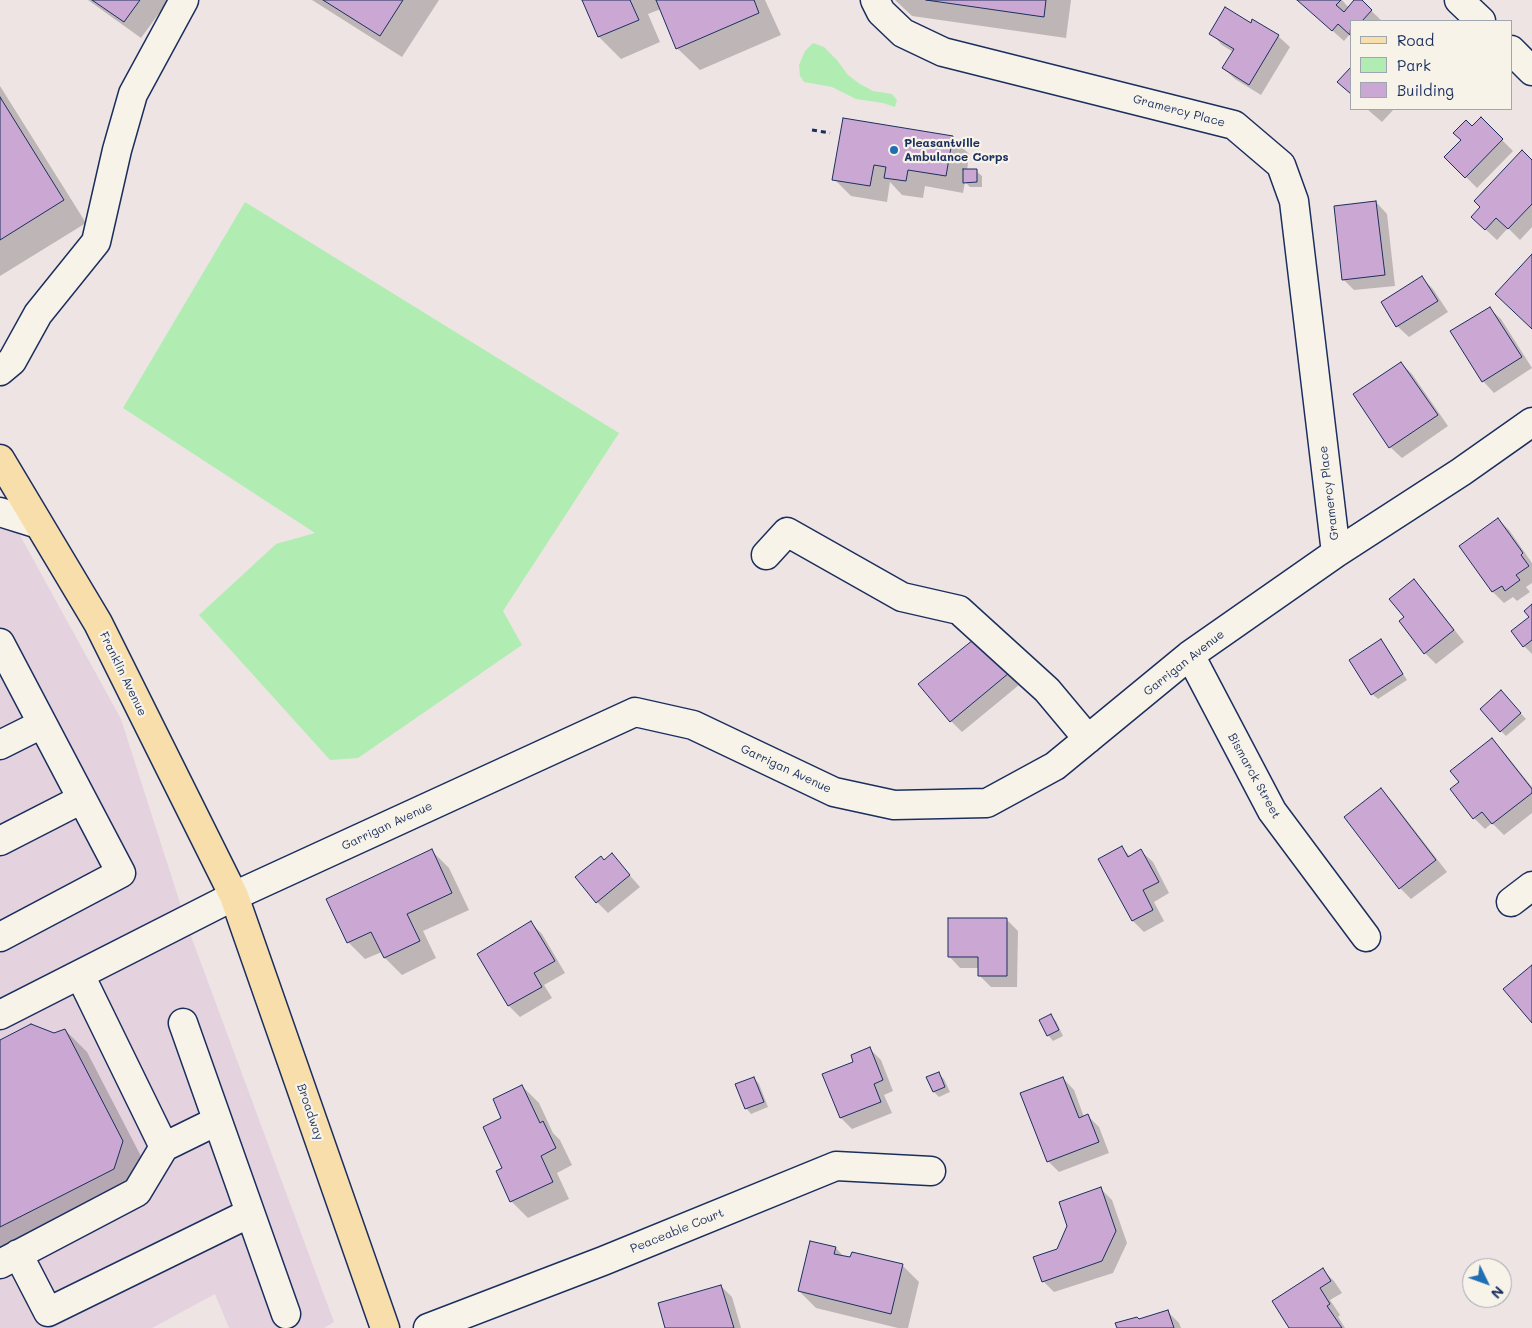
<!DOCTYPE html>
<html>
<head>
<meta charset="utf-8">
<style>
  body { margin:0 }
  #map { position:relative; width:1532px; height:1328px; overflow:hidden; background:#eee4e4; font-family:Mali,sans-serif }
  canvas { display:block }
  .legend { position:absolute; left:1350px; top:20px; width:162px; height:90px; box-sizing:border-box; background:#f7f3e8; border:1px solid #9fa5b1; margin:0; padding:6px 9px; list-style:none; font-size:15px; color:#1b2f5e }
  .legend li { display:flex; align-items:center; gap:10px; height:25px }
  .legend b { width:25px; border:1px solid #9fa5b1 }
  .north { position:absolute; left:1462px; top:1258px; width:50px; height:50px; box-sizing:border-box; background:#f7f3e8; border:1px solid #9fa5b1; border-radius:50%; rotate:132deg; font-size:14px; font-weight:700; line-height:20px; text-align:center; color:#1b2f5e }
  .north::after { content:''; display:block; margin:auto; width:18px; height:22px; background:#1f6fb2; clip-path:polygon(50% 0,100% 100%,50% 72%,0 100%) }
</style>
</head>
<body>
<div id="map">
<canvas width="1532" height="1328"></canvas>
<ul class="legend">
<li><b style="height:6px;background:#f8deab"></b>Road</li>
<li><b style="height:14px;background:#b1edb3"></b>Park</li>
<li><b style="height:14px;background:#cba8d3"></b>Building</li>
</ul>
<div class="north">N</div>
</div>
<script>
const context = document.querySelector('canvas').getContext('2d');
context.lineJoin = 'round';
function paint(path, color) {
  context.fillStyle = color;
  context.fill(path, 'evenodd');
}
function shape(rows) {
  const path = new Path2D();
  for (const r of rows) {
    path.moveTo(r[0], r[1]);
    for (let i = 2; i < r.length; i += 2) path.lineTo(r[i], r[i + 1]);
  }
  return path;
}
function strokePath(path, color, width, dash) {
  context.strokeStyle = color;
  context.lineWidth = width;
  context.lineCap = dash ? 'butt' : 'round';
  context.setLineDash(dash || []);
  context.stroke(path);
}
function label(font, color, halo, rows, align = 'center') {
  context.font = font + ' Mali,sans-serif';
  context.lineWidth = 4.5;
  context.setLineDash([]);
  context.textBaseline = 'middle';
  context.strokeStyle = halo;
  context.fillStyle = color;
  for (const [text, x, y, turn = 0] of rows) {
    context.save();
    context.translate(x, y);
    context.rotate((+turn || 0) * Math.PI / 180);
    context.textAlign = isNaN(turn) ? turn : align;
    if (halo) context.strokeText(text, 0, 0);
    context.fillText(text, 0, 0);
    context.restore();
  }
}
const built = shape([
  [0,499,121,719,188,928,334,1322,324,1328,229,1328,215,1294,152,1328,0,1328]
]);
const green = shape([
  [813,43,824,47,837,60,848,75,860,84,873,91,892,94,897,100,895,107,883,103,856,99,832,87,804,82,800,76,799,65,805,51],
  [245,202,619,433,503,611,522,645,358,758,330,760,199,615,276,544,315,533,123,408]
]);
const shadow = shape([
  [88,0,168,0,168,1,141,38],
  [312,0,439,0,402,57],
  [583,0,765,0,781,35,700,70,677,48,661,9,648,14,660,42,621,59,599,37],
  [895,0,1071,0,1066,38,912,16],
  [1298,0,1342,0,1349,8,1356,0,1360,0,1382,21,1351,21,1351,35,1350,34,1344,41],
  [1251,25,1278,36,1290,47,1261,95,1235,79,1223,68,1233,52,1222,45,1211,33],
  [0,86,86,223,0,276],
  [1367,109,1394,109,1382,122],
  [844,119,952,137,969,154,967,171,976,171,982,176,982,187,970,187,965,182,963,193,925,186,923,198,902,195,890,182,887,202,851,196,834,179],
  [1481,119,1513,151,1477,188,1446,157],
  [1532,162,1532,227,1520,240,1508,228,1497,240,1484,228],
  [1376,202,1387,214,1395,286,1354,290,1343,279],
  [1422,278,1433,289,1448,312,1409,337,1397,326],
  [1489,308,1501,319,1532,368,1494,393,1483,381,1452,332],
  [1401,363,1412,374,1448,426,1402,458,1390,447],
  [1498,519,1509,530,1532,563,1532,583,1526,587,1530,592,1517,601,1513,597,1504,603,1493,592,1460,546],
  [1414,581,1425,592,1464,642,1436,664,1425,653,1405,617],
  [1532,606,1532,654,1524,646,1531,617],
  [1380,641,1386,646,1407,680,1378,699,1372,694],
  [989,649,1019,685,962,732,951,721],
  [1506,697,1526,719,1506,736,1501,731],
  [1492,739,1503,751,1532,787,1532,813,1504,835,1492,823,1485,829,1474,818,1461,783],
  [1381,790,1392,801,1447,872,1411,899,1400,888],
  [1122,848,1131,857,1141,851,1153,862,1169,893,1154,902,1164,921,1144,932,1133,921,1099,859],
  [432,851,449,868,469,910,423,931,436,958,402,975,385,958,382,952,365,959,348,942],
  [612,855,640,887,608,913,597,902],
  [1006,919,1018,931,1017,987,991,987,980,976,979,968,960,968,949,956],
  [531,923,542,934,565,973,544,985,552,998,520,1017,509,1006,478,954],
  [1051,1016,1056,1021,1063,1036,1053,1041,1048,1035],
  [65,1030,87,1052,145,1164,136,1191,0,1261,0,1042,54,1034],
  [870,1049,881,1060,893,1091,884,1095,892,1113,852,1129,841,1118,855,1063],
  [939,1074,944,1079,950,1092,939,1097,934,1092],
  [754,1078,759,1084,768,1107,751,1114,746,1108],
  [1063,1078,1074,1090,1084,1117,1088,1116,1099,1127,1109,1153,1059,1172,1048,1161],
  [522,1086,539,1103,553,1133,560,1140,572,1165,557,1173,569,1199,528,1218,511,1201,504,1169,503,1119],
  [1101,1189,1112,1200,1127,1243,1113,1273,1054,1292,1043,1281,1058,1250],
  [811,1242,836,1248,845,1258,902,1265,919,1282,908,1328,898,1328,816,1308,799,1291],
  [1323,1270,1334,1281,1342,1293,1330,1300,1340,1315,1338,1317,1345,1328,1291,1328],
  [721,1286,732,1297,741,1328,666,1328],
  [1168,1312,1179,1323,1181,1328,1118,1328]
]);
const building = shape([
  [92,0,140,0,124,22,92,0],
  [323,0,403,0,380,36,323,0],
  [582,0,630,0,639,20,598,37,582,0],
  [656,0,754,0,759,13,676,49,656,0],
  [926,0,1046,0,1044,17,926,0],
  [1297,0,1341,0,1336,5,1344,12,1354,0,1362,0,1372,10,1362,21,1351,21,1350,35,1338,24,1332,31,1297,0],
  [1225,7,1251,23,1252,19,1279,35,1249,85,1222,68,1234,49,1209,34,1225,7],
  [1351,67,1351,94,1337,82,1351,67],
  [0,97,64,200,0,240,0,97],
  [1481,117,1503,139,1465,178,1444,157,1461,140,1453,133,1466,120,1472,126,1481,117],
  [843,118,953,136,946,176,908,170,906,181,884,178,886,167,874,165,870,186,832,180,843,118],
  [1522,150,1532,160,1532,204,1508,229,1496,218,1485,230,1471,217,1480,207,1474,201,1522,150],
  [963,169,977,169,977,182,963,183,963,169],
  [1376,201,1385,275,1342,280,1334,206,1376,201],
  [1532,254,1532,329,1495,294,1532,254],
  [1422,276,1438,301,1396,327,1381,302,1422,276],
  [1490,307,1522,357,1482,382,1450,331,1490,307],
  [1401,362,1438,415,1389,448,1353,394,1401,362],
  [1498,518,1523,553,1521,555,1529,566,1516,575,1520,580,1505,591,1502,586,1492,592,1459,546,1498,518],
  [1414,579,1454,630,1424,654,1399,621,1404,617,1389,599,1414,579],
  [1532,604,1532,640,1523,647,1511,631,1529,617,1524,611,1532,604],
  [978,636,1009,673,950,722,918,684,978,636],
  [1381,639,1403,674,1371,695,1349,660,1381,639],
  [1501,690,1521,713,1500,732,1480,709,1501,690],
  [1492,738,1532,789,1532,793,1492,824,1482,812,1473,819,1450,789,1459,782,1450,771,1492,738],
  [1381,788,1436,860,1399,889,1344,817,1381,788],
  [1122,846,1128,857,1141,849,1159,882,1143,890,1153,910,1132,921,1098,859,1122,846],
  [432,849,452,893,407,914,420,941,384,958,371,932,347,943,326,899,432,849],
  [612,853,630,875,596,903,575,877,601,856,604,860,612,853],
  [948,918,1007,918,1007,976,978,976,978,957,948,957,948,918],
  [531,921,555,961,534,973,542,987,508,1006,477,954,531,921],
  [1532,965,1532,1023,1503,989,1532,965],
  [1051,1014,1059,1030,1047,1036,1039,1020,1051,1014],
  [31,1024,54,1033,65,1029,123,1141,114,1169,0,1227,0,1040,31,1024],
  [870,1047,883,1080,874,1084,881,1102,840,1118,822,1074,853,1062,851,1055,870,1047],
  [939,1072,945,1087,933,1092,926,1077,939,1072],
  [754,1077,764,1102,745,1109,735,1084,754,1077],
  [1063,1077,1079,1118,1088,1114,1099,1142,1047,1162,1020,1093,1063,1077],
  [522,1085,540,1123,543,1121,556,1148,541,1156,553,1182,510,1202,496,1171,502,1168,483,1127,501,1118,493,1099,522,1085],
  [1101,1187,1116,1231,1102,1261,1042,1282,1033,1257,1057,1249,1067,1226,1059,1202,1101,1187],
  [810,1241,836,1247,834,1254,850,1257,852,1252,903,1264,891,1314,798,1291,810,1241],
  [1323,1268,1331,1281,1320,1288,1330,1304,1327,1306,1342,1328,1289,1328,1272,1301,1323,1268],
  [721,1285,734,1328,665,1328,658,1303,721,1285],
  [1168,1310,1174,1328,1117,1328,1115,1323,1137,1317,1139,1319,1168,1310]
]);
const path = shape([
  [812,130,830,133]
]);
const minor = shape([
  [875,0,881,12,903,33,943,52,1234,125,1281,165,1294,201,1336,553],
  [1459,0,1481,21],
  [1511,50,1532,71],
  [0,371,12,361,38,314,96,242,117,150,133,94,184,0],
  [0,512,38,524],
  [766,555,787,532,902,597,959,610,1047,690,1088,739],
  [0,643,121,873,0,937],
  [1190,655,1272,811,1366,937],
  [0,745,42,724],
  [0,841,82,799],
  [1511,902,1532,886],
  [0,1015,234,896,635,712,693,725,834,792,894,805,987,803,1055,766,1190,655,1336,553,1461,472,1532,422],
  [183,1023,286,1314],
  [164,1147,217,1121],
  [18,1254,48,1312,250,1213],
  [0,1264,137,1192,164,1147,80,975],
  [428,1328,603,1261,836,1166,931,1171]
]);
const major = shape([
  [0,459,98,623,234,896,385,1328]
]);
const markers = [
  [894,150,5,"#1f6fb2"]
];
const streetNames = [
  ["Gramercy Place",1179,111,15],
  ["Gramercy Place",1329,493,-97],
  ["Garrigan Avenue",1184,663,-38],
  ["Franklin Avenue",123,674,64],
  ["Garrigan Avenue",786,769,25],
  ["Bismarck Street",1254,776,61],
  ["Garrigan Avenue",387,826,-25],
  ["Broadway",310,1112,71],
  ["Peaceable Court",677,1231,-22]
];
const poiNames = [
  ["Pleasantville",904,143],
  ["Ambulance Corps",904,157]
];
paint(built, '#e4d2df');
paint(green, '#b1edb3');
paint(shadow, '#0003');
paint(building, '#cba8d3');
strokePath(building, '#1b2f5e', 1);
strokePath(minor, '#1b2f5e', 31);
strokePath(major, '#1b2f5e', 31);
strokePath(path, '#1b2f5e', 3, [5, 4]);
strokePath(minor, '#f7f3e8', 28);
strokePath(major, '#f8deab', 28);
for (const [x, y, r, color] of markers) {
  const dot = new Path2D();
  dot.arc(x, y, r, 0, 2 * Math.PI);
  context.fillStyle = color;
  context.fill(dot);
  strokePath(dot, '#f7f3e8', 2);
}
label('12px', '#1b2f5e', '#f7f3e8', streetNames);
label('bold 12px', '#1b2f5e', '#f7f3e8', poiNames, 'left');
</script>
</body>
</html>
